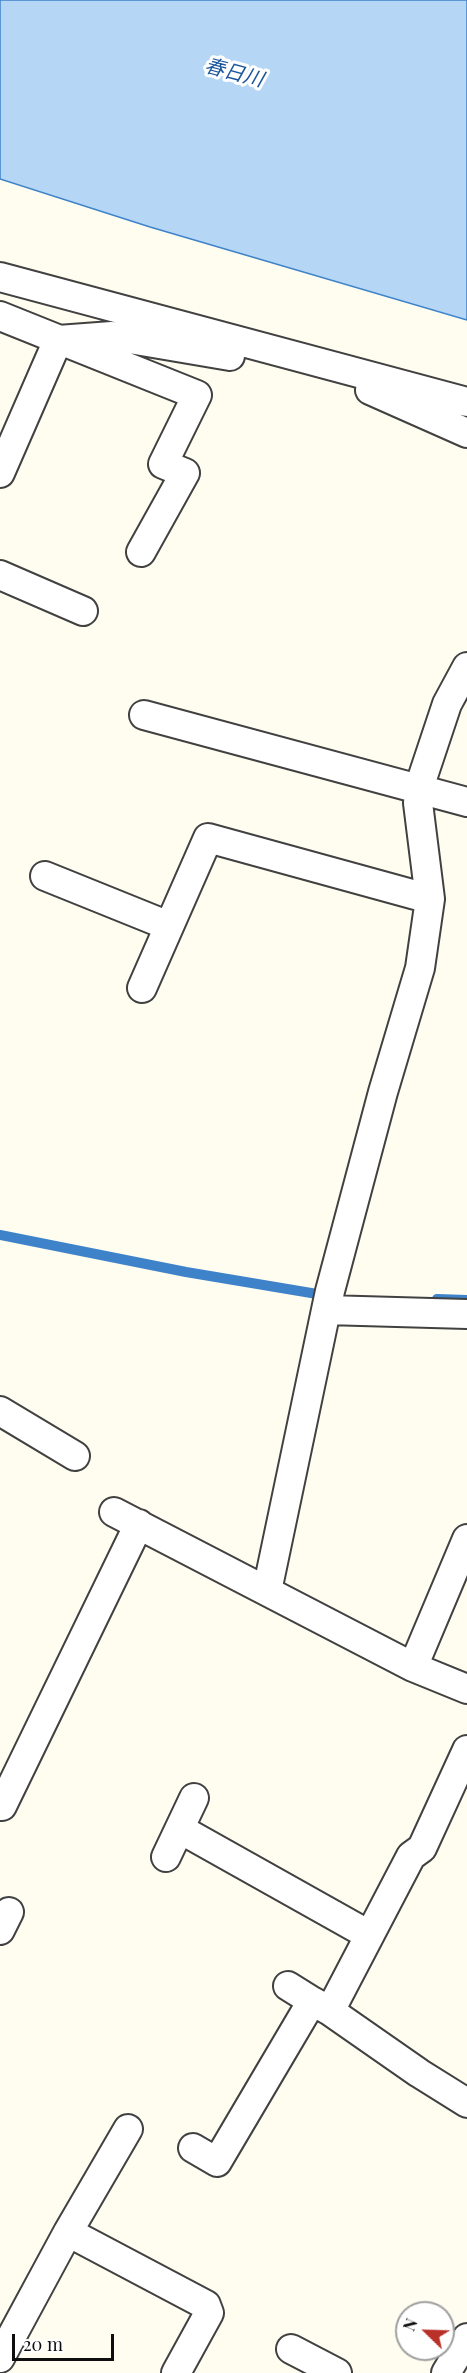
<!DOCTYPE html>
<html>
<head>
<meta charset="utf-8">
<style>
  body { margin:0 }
  #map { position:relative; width:467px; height:2373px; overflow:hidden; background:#fffdef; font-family:"Playfair Display",serif }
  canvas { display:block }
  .north { position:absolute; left:395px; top:2301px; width:60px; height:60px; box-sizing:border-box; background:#fff; border:2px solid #9f9f9f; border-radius:50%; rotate:293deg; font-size:16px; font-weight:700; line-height:24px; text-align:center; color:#0e0e0e }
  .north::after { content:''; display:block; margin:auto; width:21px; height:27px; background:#ba3129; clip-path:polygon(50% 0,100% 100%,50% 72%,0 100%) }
  .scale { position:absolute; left:12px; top:2334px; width:102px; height:27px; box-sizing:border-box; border:3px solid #0e0e0e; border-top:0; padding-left:8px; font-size:18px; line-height:21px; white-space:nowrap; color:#0e0e0e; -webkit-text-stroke:4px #fff; paint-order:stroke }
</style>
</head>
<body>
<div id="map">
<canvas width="467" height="2373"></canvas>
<div class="north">N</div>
<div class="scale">20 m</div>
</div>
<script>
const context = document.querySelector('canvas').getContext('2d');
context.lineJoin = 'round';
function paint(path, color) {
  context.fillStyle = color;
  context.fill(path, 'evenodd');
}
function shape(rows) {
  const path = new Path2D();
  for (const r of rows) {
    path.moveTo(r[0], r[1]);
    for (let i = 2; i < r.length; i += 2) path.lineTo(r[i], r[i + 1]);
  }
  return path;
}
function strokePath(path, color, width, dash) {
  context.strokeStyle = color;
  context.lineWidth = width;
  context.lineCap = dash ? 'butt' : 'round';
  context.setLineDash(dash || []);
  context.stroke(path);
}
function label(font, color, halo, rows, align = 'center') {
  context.font = font + ' "Playfair Display","Noto Sans JP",serif';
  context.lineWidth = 6;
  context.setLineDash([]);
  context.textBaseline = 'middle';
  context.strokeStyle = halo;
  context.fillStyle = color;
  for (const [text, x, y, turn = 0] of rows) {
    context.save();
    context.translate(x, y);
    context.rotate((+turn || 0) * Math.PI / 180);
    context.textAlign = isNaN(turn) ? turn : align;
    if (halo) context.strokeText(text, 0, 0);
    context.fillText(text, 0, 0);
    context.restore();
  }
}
const water = shape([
  [0,0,467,0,467,320,150,227,0,179,0,0]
]);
const stream = shape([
  [0,1235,186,1272,329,1296],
  [437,1299,467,1300]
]);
const street = shape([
  [0,277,467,402],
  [0,316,197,395,163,464,185,473,141,552],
  [370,390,467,433],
  [0,473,58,340,112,336,230,356],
  [0,575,83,611],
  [144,715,467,802],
  [45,876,169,926],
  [142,988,208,838,430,899],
  [326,1310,467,1314],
  [0,1411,75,1456],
  [114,1512,413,1667,467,1689],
  [267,1591,330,1291,383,1092,420,968,430,899,418,803,419,788,447,704,467,667],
  [413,1667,467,1539],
  [2,1806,139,1524],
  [180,1829,369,1935],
  [166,1857,194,1798],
  [0,1930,9,1912],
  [288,1986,312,2001],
  [330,2011,419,2073,467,2103],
  [128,2129,68,2232,206,2305,209,2313,176,2373],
  [193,2148,217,2162,312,2001,330,2011,411,1856,422,1848,467,1750],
  [291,2349,337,2373],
  [0,2358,68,2232],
  [446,2373,467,2338]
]);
const waterNames = [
  ["春日川",234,73,15]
];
paint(water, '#b5d6f4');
strokePath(water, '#3e83ca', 1.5);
strokePath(stream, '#3e83ca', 10);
strokePath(street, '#414141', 32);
strokePath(street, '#fff', 28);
label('italic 20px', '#1a569c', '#fff', waterNames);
</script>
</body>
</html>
